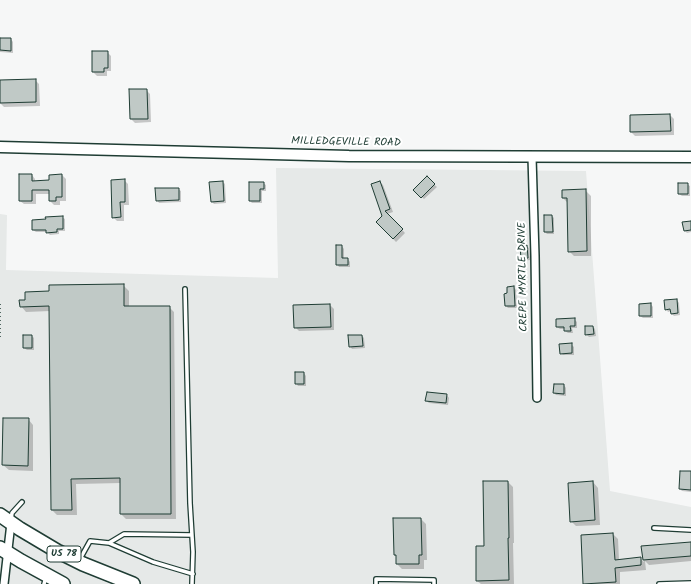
<!DOCTYPE html>
<html>
<head>
<meta charset="utf-8">
<style>
  body { margin:0 }
  canvas { display:block; background:#f6f7f7 }
</style>
</head>
<body>
<canvas width="691" height="584"></canvas>
<script>
const context = document.querySelector('canvas').getContext('2d');
context.lineJoin = 'round';
function paint(path, color) {
  context.fillStyle = color;
  context.fill(path, 'evenodd');
}
function shape(rows) {
  const path = new Path2D();
  for (const r of rows) {
    path.moveTo(r[0], r[1]);
    for (let i = 2; i < r.length; i += 2) path.lineTo(r[i], r[i + 1]);
  }
  return path;
}
function strokePath(path, color, width, dash) {
  context.strokeStyle = color;
  context.lineWidth = width;
  context.lineCap = dash ? 'butt' : 'round';
  context.setLineDash(dash || []);
  context.stroke(path);
}
function label(font, color, halo, rows, align = 'center') {
  context.font = font + ' Kalam,sans-serif';
  context.lineWidth = 4;
  context.setLineDash([]);
  context.textBaseline = 'middle';
  context.strokeStyle = halo;
  context.fillStyle = color;
  for (const [text, x, y, turn = 0] of rows) {
    context.save();
    context.translate(x, y);
    context.rotate((+turn || 0) * Math.PI / 180);
    context.textAlign = isNaN(turn) ? turn : align;
    if (halo) context.strokeText(text, 0, 0);
    context.fillText(text, 0, 0);
    context.restore();
  }
}
const built = shape([
  [276,168,586,171,610,491,691,507,691,584,0,584,0,214,7,215,6,270,278,278]
]);
const shadow = shape([
  [0,39,11,39,13,42,13,53,0,52],
  [93,52,107,52,111,56,111,71,107,71,107,76,97,76,93,72],
  [35,80,39,84,40,106,4,107,0,103,0,81],
  [146,90,150,94,151,122,135,123,131,119],
  [670,115,674,119,674,135,635,136,631,132],
  [32,175,35,179,35,181,50,181,50,176,62,175,66,179,66,201,60,201,60,205,54,205,50,201,50,194,36,194,36,204,24,204,20,201],
  [427,178,437,187,424,199,415,190],
  [124,180,128,184,129,205,124,205,124,221,117,221,113,217],
  [223,182,225,184,226,203,214,204,212,202],
  [380,182,383,185,393,212,387,214,405,233,396,242,377,222,383,216],
  [263,183,266,185,266,191,262,191,262,203,252,203,250,201],
  [687,184,690,186,690,196,682,196,679,194],
  [178,189,181,191,181,202,159,203,157,200],
  [585,190,591,196,591,256,574,256,569,251,568,203,563,198],
  [545,216,552,216,554,218,554,234,547,234,545,232],
  [62,217,65,219,65,231,59,231,59,234,50,235,47,232,36,232,33,230,47,220],
  [691,222,691,232,687,233,685,231],
  [342,246,344,249,344,259,348,259,350,262,350,267,339,267,337,264],
  [526,246,529,248,530,260,524,261,522,258],
  [124,286,129,291,129,307,169,307,174,312,176,519,126,519,121,514,121,483,76,484,77,515,57,515,52,510,50,311,26,312,21,306],
  [514,287,516,290,517,308,508,308,506,306,505,294,508,294],
  [677,300,679,303,680,315,674,316,671,313,671,311,668,312,666,309],
  [651,304,653,307,653,318,643,318,640,316,640,305],
  [330,305,334,309,334,330,299,331,295,327],
  [575,320,577,322,577,328,572,328,573,333,568,333,565,331,565,329,560,329,557,327],
  [593,327,595,329,596,336,589,337,586,334],
  [32,336,34,338,34,350,27,350,24,348],
  [362,336,364,338,365,348,352,349,350,346],
  [571,344,574,347,574,355,563,355,561,353],
  [304,373,306,376,306,386,298,386,296,383],
  [564,385,566,388,566,396,556,395,554,393],
  [447,395,449,398,448,405,429,403,426,400],
  [4,419,28,419,33,425,33,471,9,470,3,465],
  [691,472,691,492,682,491,680,489],
  [508,482,513,487,514,543,513,543,514,584,481,584,477,581,485,547],
  [593,482,598,488,600,525,576,526,571,521],
  [421,519,426,524,427,560,424,560,424,569,402,569,397,564,397,557,394,555],
  [613,534,618,539,619,560,640,558,644,562,643,547,691,543,691,561,649,565,645,561,646,570,620,572,620,584,585,584]
]);
const building = shape([
  [0,38,11,38,11,51,0,50,0,38],
  [92,51,108,51,108,68,104,68,104,72,92,72,92,51],
  [36,79,36,102,0,103,0,80,36,79],
  [129,89,147,89,148,119,130,119,129,89],
  [670,114,671,131,630,132,630,115,670,114],
  [19,174,32,174,32,181,49,180,49,175,62,174,62,197,56,197,56,201,49,201,49,190,32,190,32,201,19,201,19,174],
  [427,176,435,184,421,198,413,190,427,176],
  [125,179,125,202,120,202,121,217,112,218,111,180,125,179],
  [223,181,224,201,211,202,209,182,223,181],
  [380,181,390,209,385,211,403,229,393,239,376,222,382,216,371,184,380,181],
  [249,182,264,182,264,189,260,189,260,201,249,201,249,182],
  [678,183,688,183,688,194,678,194,678,183],
  [155,188,179,188,179,200,156,201,155,188],
  [586,189,587,251,568,252,567,198,562,198,562,190,586,189],
  [544,215,552,215,553,232,544,232,544,215],
  [63,216,63,229,57,229,57,232,46,233,46,230,32,230,32,220,46,219,45,217,63,216],
  [691,221,691,230,684,231,682,222,691,221],
  [336,245,342,245,342,258,348,258,348,265,336,265,336,245],
  [520,245,527,245,528,258,521,259,520,245],
  [124,284,124,306,170,306,171,514,120,514,120,478,71,479,72,510,51,510,49,306,20,307,19,300,25,300,25,292,49,291,49,285,124,284],
  [514,286,515,306,505,306,504,294,507,293,507,287,514,286],
  [677,299,678,313,671,314,670,309,665,310,664,300,677,299],
  [651,303,651,316,639,316,639,304,651,303],
  [330,304,331,327,294,328,293,305,330,304],
  [575,318,575,326,570,326,571,331,564,331,564,327,556,327,556,319,575,318],
  [585,326,593,326,594,334,585,335,585,326],
  [23,335,32,335,32,348,23,348,23,335],
  [348,335,362,335,363,346,349,347,348,335],
  [572,343,572,353,560,354,559,344,572,343],
  [295,372,304,372,304,384,295,384,295,372],
  [554,384,564,384,564,394,553,393,554,384],
  [427,392,447,394,446,403,425,401,427,392],
  [3,418,29,418,28,466,2,465,3,418],
  [680,471,691,471,691,490,679,489,680,471],
  [483,481,508,481,509,538,508,538,509,580,476,581,476,546,484,546,483,481],
  [593,481,595,520,570,522,568,483,593,481],
  [393,518,421,518,422,555,419,555,419,564,396,564,396,555,394,555,393,518],
  [613,533,615,560,641,557,641,565,615,568,616,582,583,584,581,535,613,533],
  [691,542,691,556,643,560,641,546,691,542]
]);
const path = shape([
  [0,304,0,337]
]);
const lane = shape([
  [185,289,190,503,193,552,192,584],
  [11,520,12,513,22,502],
  [654,528,691,530],
  [109,543,153,562,193,574],
  [80,559,90,541,109,543,124,534,192,535],
  [44,584,46,577],
  [376,584,376,579,434,580,434,584],
  [659,584,691,583]
]);
const street = shape([
  [532,157,535,256,537,398],
  [4,584,11,523]
]);
const secondary = shape([
  [0,147,349,156,691,157]
]);
const highway = shape([
  [0,515,20,529,57,551,83,564,133,584],
  [0,548,21,561,63,584]
]);
const shields = [
  [64,554,34]
];
const shieldNames = [
  ["US 78",64,554]
];
const streetNames = [
  ["MILLEDGEVILLE ROAD",346,143,1],
  ["CREPE MYRTLE DRIVE",524,277,-91]
];
paint(built, '#e6e9e8');
paint(shadow, '#0003');
paint(building, '#c0c9c6');
strokePath(building, '#1f3d34', 1);
strokePath(lane, '#1f3d34', 6);
strokePath(street, '#1f3d34', 10);
strokePath(secondary, '#1f3d34', 13);
strokePath(highway, '#1f3d34', 16);
strokePath(path, '#1f3d34', 1.5, [1, 3]);
strokePath(lane, '#fff', 3.5);
strokePath(street, '#fff', 7);
strokePath(secondary, '#fff', 10);
strokePath(highway, '#fff', 13);
for (const [x, y, w] of shields) {
  const box = new Path2D();
  box.roundRect(x - w / 2, y - 8, w, 16, 3);
  context.fillStyle = '#fff';
  context.fill(box);
  strokePath(box, '#1f3d34', 1);
}
label('bold 10px', '#1f3d34', null, shieldNames);
label('11px', '#1f3d34', '#fff', streetNames);
</script>
</body>
</html>
